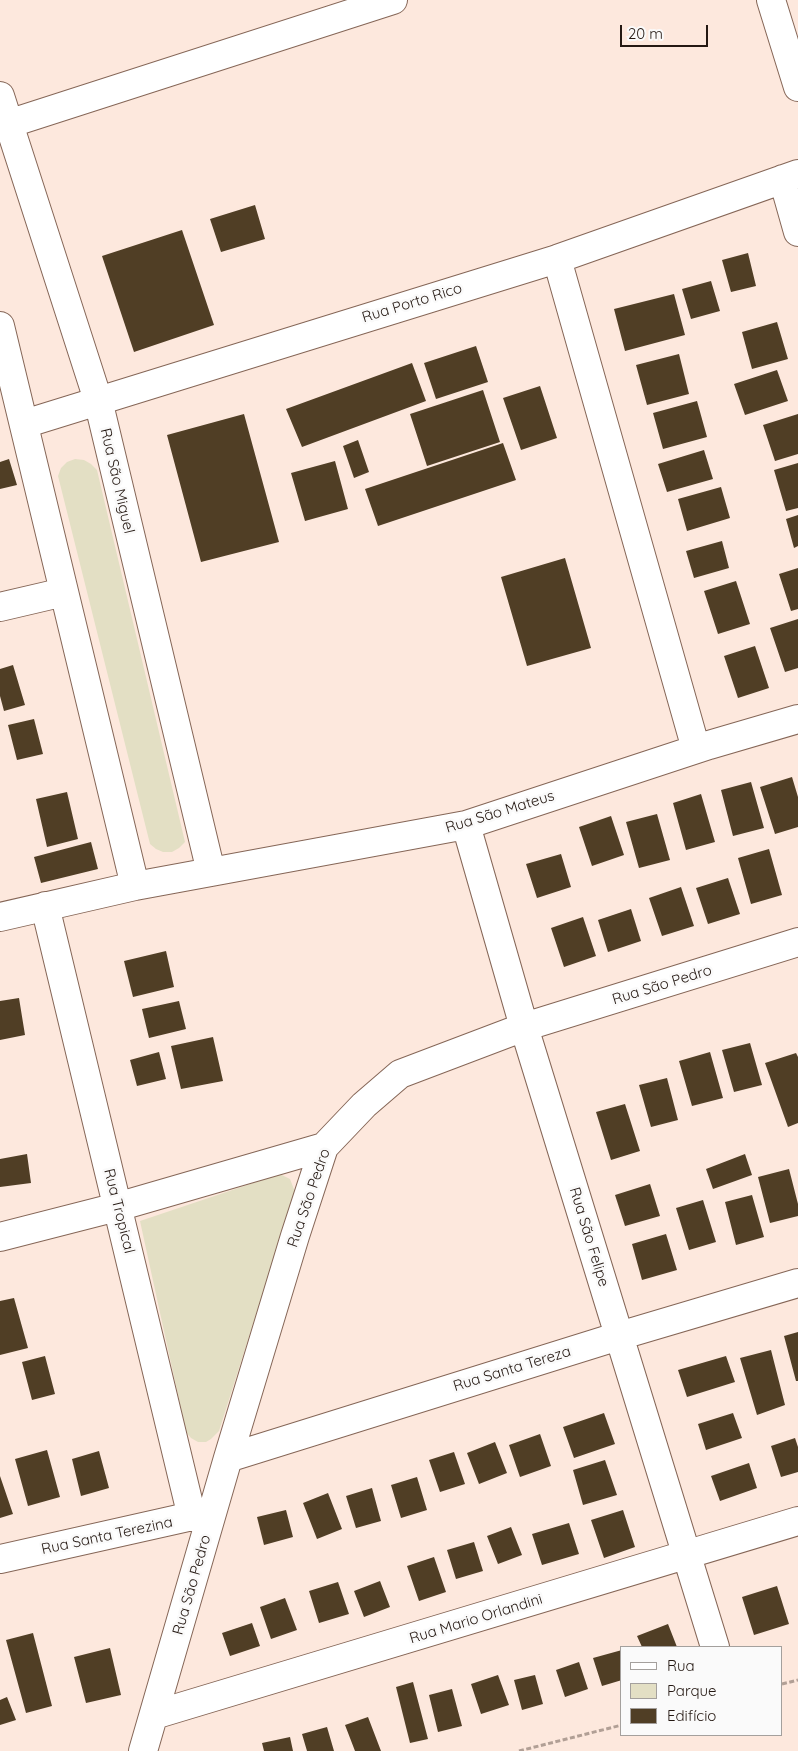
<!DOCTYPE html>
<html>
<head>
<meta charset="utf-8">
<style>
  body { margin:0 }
  #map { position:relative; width:798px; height:1751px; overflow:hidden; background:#fde8dd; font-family:Quicksand,sans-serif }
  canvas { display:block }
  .legend { position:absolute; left:620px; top:1646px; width:162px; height:90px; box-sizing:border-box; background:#fafafa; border:1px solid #a4a09d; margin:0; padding:6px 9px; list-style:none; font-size:15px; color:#241812 }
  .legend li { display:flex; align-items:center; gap:10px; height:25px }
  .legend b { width:25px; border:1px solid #a4a09d }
  .scale { position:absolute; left:620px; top:25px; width:88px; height:22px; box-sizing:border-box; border:2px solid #241812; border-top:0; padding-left:6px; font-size:15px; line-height:18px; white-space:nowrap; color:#241812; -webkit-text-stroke:4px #fafafa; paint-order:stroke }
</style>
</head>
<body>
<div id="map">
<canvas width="798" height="1751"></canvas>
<ul class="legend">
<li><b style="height:6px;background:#fff"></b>Rua</li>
<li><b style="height:14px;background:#e3dfc4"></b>Parque</li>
<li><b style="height:14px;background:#503e25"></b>Edifício</li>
</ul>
<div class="scale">20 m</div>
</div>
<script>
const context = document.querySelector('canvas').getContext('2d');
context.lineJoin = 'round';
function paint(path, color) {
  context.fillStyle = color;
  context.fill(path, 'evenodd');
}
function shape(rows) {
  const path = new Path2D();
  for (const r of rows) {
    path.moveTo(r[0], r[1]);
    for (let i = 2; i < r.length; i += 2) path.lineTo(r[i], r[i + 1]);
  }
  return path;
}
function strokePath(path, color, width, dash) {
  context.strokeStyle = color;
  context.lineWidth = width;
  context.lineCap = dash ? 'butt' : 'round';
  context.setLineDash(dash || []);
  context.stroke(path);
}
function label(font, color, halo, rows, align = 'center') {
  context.font = font + ' Quicksand,sans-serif';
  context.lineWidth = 5;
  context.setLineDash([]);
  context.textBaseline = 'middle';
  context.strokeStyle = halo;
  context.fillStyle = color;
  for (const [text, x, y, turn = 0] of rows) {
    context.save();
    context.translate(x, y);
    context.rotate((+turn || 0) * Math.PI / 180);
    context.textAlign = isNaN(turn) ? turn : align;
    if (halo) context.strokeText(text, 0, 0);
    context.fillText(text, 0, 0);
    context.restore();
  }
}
const green = shape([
  [75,459,84,460,91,464,97,470,185,842,179,848,172,852,163,852,156,849,150,844,58,476,61,468,67,462],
  [280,1174,290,1179,295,1192,219,1431,211,1439,206,1442,198,1442,191,1438,186,1432,140,1221]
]);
const building = shape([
  [255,205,265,239,221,252,210,219],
  [182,230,214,325,134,352,102,256],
  [748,253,756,286,731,292,722,260],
  [711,281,720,311,691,319,682,289],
  [674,294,685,335,625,351,614,309],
  [777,322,788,359,752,369,742,332],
  [476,346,488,382,436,399,424,363],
  [679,354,689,394,647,405,636,365],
  [412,363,426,401,302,447,286,409],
  [777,370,788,401,745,415,734,384],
  [540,386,557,438,521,450,503,398],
  [483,390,500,442,427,466,410,414],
  [697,401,707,437,663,449,653,413],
  [244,414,279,542,201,562,167,435],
  [798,414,798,454,775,461,763,425],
  [358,440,369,472,354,478,343,446],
  [503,443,516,480,378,526,365,489],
  [704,450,713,479,667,492,658,464],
  [9,459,17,485,0,489,0,462],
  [335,461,348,509,305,521,291,473],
  [798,463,798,508,786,511,774,470],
  [721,487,730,518,687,531,678,499],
  [798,515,798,546,794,548,786,519],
  [722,541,729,568,694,578,686,551],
  [565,558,591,648,527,666,501,577],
  [798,568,798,609,791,611,779,574],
  [736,581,750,624,718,634,704,591],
  [798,619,798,668,785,672,770,628],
  [755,646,769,688,738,698,724,656],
  [13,665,25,705,4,711,0,696,0,669],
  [34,719,43,754,17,760,8,725],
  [792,777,798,797,798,827,775,834,760,787],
  [751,782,764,828,733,836,721,790],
  [67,792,78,839,47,847,36,799],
  [701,794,715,842,686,850,673,803],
  [657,814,670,860,639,868,626,822],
  [611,816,624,855,592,866,579,827],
  [91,842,98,869,41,883,34,857],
  [769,849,782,895,751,904,738,858],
  [561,854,571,887,537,898,526,864],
  [728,878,740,914,708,924,696,888],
  [681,887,694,926,662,936,649,898],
  [631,909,641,941,608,952,598,920],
  [583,917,596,956,564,967,551,928],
  [166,951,174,987,133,997,124,961],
  [19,998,25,1035,0,1040,0,1001],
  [179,1001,186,1029,149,1038,142,1009],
  [213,1037,223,1081,181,1089,171,1046],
  [750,1043,762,1085,734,1092,722,1050],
  [159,1052,166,1079,137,1086,130,1060],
  [710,1052,723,1098,692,1106,679,1061],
  [796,1053,798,1057,798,1123,788,1127,765,1063],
  [667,1078,678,1120,651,1127,639,1085],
  [625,1104,640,1151,611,1160,596,1112],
  [27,1154,31,1183,0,1187,0,1159],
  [745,1154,752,1175,713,1189,706,1169],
  [789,1169,798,1204,798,1216,770,1223,758,1177],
  [650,1184,660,1216,625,1226,615,1195],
  [752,1195,764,1237,736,1245,725,1202],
  [703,1200,716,1242,689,1250,676,1208],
  [666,1234,677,1270,642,1280,632,1244],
  [14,1298,28,1348,0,1355,0,1301],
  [798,1332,798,1381,796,1381,784,1336],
  [771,1350,785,1405,757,1415,740,1358],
  [45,1356,55,1394,32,1400,22,1362],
  [726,1356,735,1382,687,1397,678,1370],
  [604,1413,615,1444,574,1458,563,1427],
  [733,1413,742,1438,706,1450,698,1424],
  [540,1434,551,1466,520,1477,509,1445],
  [795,1438,798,1447,798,1472,781,1477,771,1446],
  [495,1442,507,1473,479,1484,467,1453],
  [47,1450,60,1497,28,1506,15,1459],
  [99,1451,109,1488,81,1496,72,1459],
  [454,1452,465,1484,440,1492,429,1460],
  [605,1460,617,1495,583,1505,573,1470],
  [749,1463,757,1488,720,1501,711,1476],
  [0,1476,13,1514,0,1518],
  [417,1477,427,1510,401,1518,391,1485],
  [372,1488,381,1521,356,1528,346,1496],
  [328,1493,342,1529,317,1539,303,1503],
  [286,1510,293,1537,264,1545,257,1517],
  [623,1510,635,1547,604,1558,591,1520],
  [569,1523,579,1554,542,1565,532,1534],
  [511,1527,522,1555,498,1564,487,1536],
  [474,1542,483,1571,456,1579,447,1550],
  [434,1557,446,1592,419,1601,407,1566],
  [380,1581,390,1607,364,1617,354,1591],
  [338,1582,349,1614,319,1623,309,1591],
  [777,1586,789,1624,754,1635,742,1597],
  [285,1598,297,1630,271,1639,260,1607],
  [252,1623,260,1646,230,1656,222,1633],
  [668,1624,677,1647,642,1647,637,1636],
  [33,1633,52,1706,26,1713,6,1640],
  [110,1648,121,1695,86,1703,74,1657],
  [622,1650,622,1680,602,1686,593,1658],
  [579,1662,588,1689,565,1697,556,1670],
  [498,1675,509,1705,481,1714,471,1684],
  [535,1675,543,1704,522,1710,514,1680],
  [413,1682,428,1739,410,1743,396,1687],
  [452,1689,462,1726,438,1732,429,1695],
  [7,1697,16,1720,0,1725,0,1700],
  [368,1717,381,1751,355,1751,345,1725],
  [327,1727,334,1751,307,1751,302,1734],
  [290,1737,293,1751,264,1751,262,1743]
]);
const path = shape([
  [782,1684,798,1680],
  [519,1751,622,1725]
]);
const minor = shape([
  [771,0,798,87],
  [0,96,98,400,211,872],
  [8,124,393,0],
  [783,179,798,232],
  [557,259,696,749],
  [0,326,135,886],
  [24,424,557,259,798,174],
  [0,607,64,592],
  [466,825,524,1027,715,1647],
  [45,906,192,1517],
  [0,917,135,886,466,825,709,745,798,719],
  [0,1237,117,1207,324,1147],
  [228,1458,619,1336,798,1283],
  [0,1559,210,1512],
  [154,1715,798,1521],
  [143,1751,228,1458,295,1236,324,1147,364,1105,400,1074,524,1027,798,942]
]);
const streetNames = [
  ["Rua Porto Rico",412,303,-17],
  ["Rua São Miguel",117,481,77],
  ["Rua São Mateus",500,812,-17],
  ["Rua São Pedro",662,985,-17],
  ["Rua São Pedro",309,1198,-71],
  ["Rua Tropical",119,1211,76],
  ["Rua São Felipe",589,1237,73],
  ["Rua Santa Tereza",512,1369,-17],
  ["Rua Santa Terezina",107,1536,-12],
  ["Rua São Pedro",192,1585,-74],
  ["Rua Mario Orlandini",476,1619,-17]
];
paint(green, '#e3dfc4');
paint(building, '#503e25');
strokePath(minor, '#856657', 30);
strokePath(path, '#b19f95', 3, [5, 2.5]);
strokePath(minor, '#fff', 28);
label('15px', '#241812', '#fafafa', streetNames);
</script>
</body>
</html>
